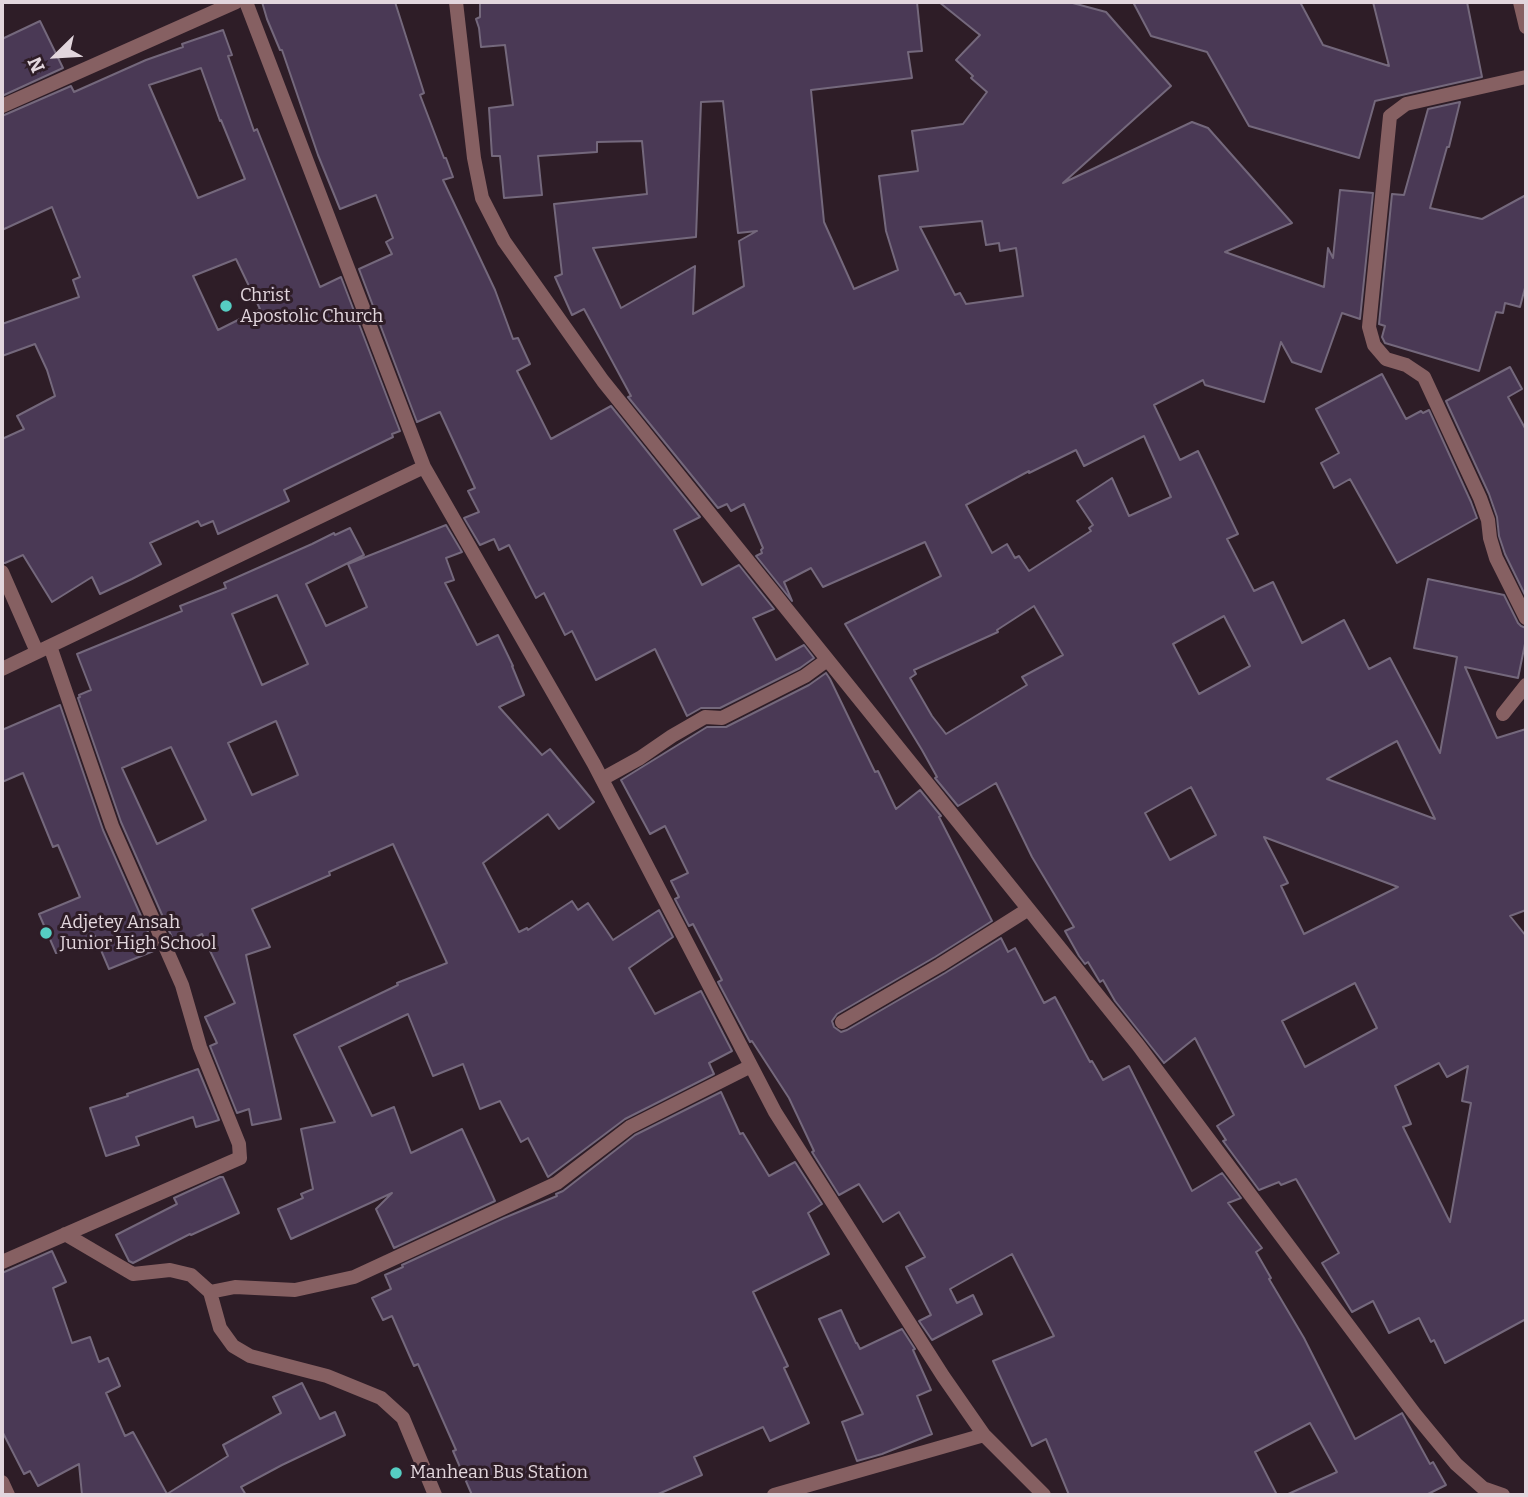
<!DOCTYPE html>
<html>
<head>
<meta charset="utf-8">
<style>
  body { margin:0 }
  #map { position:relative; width:1528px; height:1497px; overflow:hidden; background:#2e1d27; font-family:Bitter,serif }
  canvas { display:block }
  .frame { position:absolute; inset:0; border:4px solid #e2d6dd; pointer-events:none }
  .north { position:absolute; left:21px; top:21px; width:70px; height:70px; -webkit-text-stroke:5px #2e1d27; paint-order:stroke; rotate:246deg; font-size:19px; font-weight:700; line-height:28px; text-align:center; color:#e2d6dd }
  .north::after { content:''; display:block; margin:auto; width:24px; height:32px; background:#e2d6dd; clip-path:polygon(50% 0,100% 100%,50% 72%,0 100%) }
</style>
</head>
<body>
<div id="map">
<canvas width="1528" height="1497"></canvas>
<div class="frame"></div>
<div class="north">N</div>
</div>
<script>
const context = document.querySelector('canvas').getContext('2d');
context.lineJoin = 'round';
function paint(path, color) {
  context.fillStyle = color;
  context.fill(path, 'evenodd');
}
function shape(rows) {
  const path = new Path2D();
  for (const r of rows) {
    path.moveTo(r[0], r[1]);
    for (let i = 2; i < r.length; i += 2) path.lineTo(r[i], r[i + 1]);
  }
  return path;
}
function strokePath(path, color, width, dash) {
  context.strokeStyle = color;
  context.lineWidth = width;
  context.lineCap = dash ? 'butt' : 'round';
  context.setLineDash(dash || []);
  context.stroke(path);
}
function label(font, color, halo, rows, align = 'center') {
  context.font = font + ' Bitter,serif';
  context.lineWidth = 6;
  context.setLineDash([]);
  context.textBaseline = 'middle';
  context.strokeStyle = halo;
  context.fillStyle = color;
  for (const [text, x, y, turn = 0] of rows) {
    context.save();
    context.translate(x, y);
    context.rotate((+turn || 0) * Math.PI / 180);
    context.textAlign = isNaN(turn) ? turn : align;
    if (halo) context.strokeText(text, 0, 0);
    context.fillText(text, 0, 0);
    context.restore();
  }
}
const building = shape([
  [262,2,395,2,424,93,420,95,444,158,446,158,453,177,443,180,495,290,513,339,518,338,530,364,517,371,551,439,611,406,700,517,674,530,702,585,739,565,774,609,753,618,776,660,804,645,814,658,800,668,720,708,701,708,687,716,655,649,596,680,572,631,565,635,544,593,536,598,509,545,499,550,494,539,480,545,464,518,479,512,468,491,475,488,440,412,417,422,359,269,392,254,386,242,393,238,376,195,340,209,318,155,282,50,280,50,267,19,262,2],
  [480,2,917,2,922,51,908,52,912,78,811,90,824,222,854,289,898,270,886,231,879,176,918,171,912,131,963,124,987,92,971,78,973,76,956,60,980,35,939,2,1069,2,1106,12,1171,86,1063,183,1192,122,1208,128,1292,223,1225,252,1324,287,1328,248,1333,258,1340,190,1373,193,1360,319,1342,313,1321,372,1292,362,1281,342,1264,402,1205,385,1203,380,1154,405,1180,460,1198,451,1238,534,1227,539,1254,591,1273,582,1302,643,1344,620,1369,669,1390,658,1440,753,1457,657,1414,648,1428,579,1504,595,1518,623,1521,626,1526,628,1526,639,1518,678,1465,667,1497,738,1526,729,1526,910,1510,916,1526,936,1526,1319,1445,1363,1434,1340,1431,1342,1419,1318,1389,1333,1373,1301,1352,1312,1322,1263,1339,1253,1296,1179,1281,1185,1279,1182,1259,1190,1223,1141,1226,1140,1217,1126,1234,1115,1195,1038,1164,1063,1115,1001,1103,980,1100,982,1088,962,1085,964,1079,956,1065,931,1074,927,1032,857,996,783,958,806,935,778,937,777,922,750,845,624,941,576,925,542,823,587,811,568,784,582,792,601,756,556,762,553,761,550,763,548,744,504,731,511,727,504,718,508,628,397,631,396,584,309,572,315,555,277,562,274,554,204,647,194,642,141,597,142,597,152,538,156,542,195,504,198,500,156,492,156,489,108,513,105,505,45,481,47,479,28,476,19,480,17,480,2],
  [723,101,738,233,757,231,739,241,744,286,693,314,695,266,621,308,593,248,696,237,701,102,723,101],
  [982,221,986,245,999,243,1000,251,1016,248,1023,296,966,304,960,293,955,295,920,227,982,221],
  [1144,436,1171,497,1129,516,1112,478,1077,501,1093,525,1089,528,1091,531,1029,571,1019,556,1015,558,1007,544,992,553,966,505,1029,471,1029,473,1076,450,1084,466,1144,436],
  [1034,606,1063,655,1022,677,1027,685,946,734,932,716,910,678,916,674,914,670,998,632,997,630,1034,606],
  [1224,616,1250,666,1199,694,1173,644,1224,616],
  [1397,741,1435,819,1327,779,1397,741],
  [1191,787,1216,835,1170,860,1145,813,1191,787],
  [1264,837,1398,887,1304,934,1281,886,1288,883,1264,837],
  [1355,983,1377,1028,1305,1067,1282,1021,1355,983],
  [1439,1063,1447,1077,1468,1066,1462,1101,1471,1103,1450,1222,1403,1127,1411,1124,1395,1086,1439,1063],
  [1133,2,1300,2,1323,45,1389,66,1373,2,1467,2,1482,77,1375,101,1359,158,1249,126,1207,52,1151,36,1133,2],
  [40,21,63,68,2,96,2,39,40,21],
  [223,30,232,55,228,56,254,131,257,129,320,287,341,277,400,431,392,434,393,437,284,490,289,501,218,534,213,521,201,526,198,521,150,543,161,564,132,579,100,594,92,577,52,602,23,555,5,563,2,563,2,439,24,429,17,416,55,396,47,370,35,344,2,356,2,324,79,297,73,280,80,277,52,207,2,230,2,116,71,86,74,92,146,60,183,47,182,44,223,30],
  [201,68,220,121,221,120,245,179,198,198,149,85,201,68],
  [236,259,260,309,218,330,193,276,236,259],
  [1460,102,1449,147,1447,147,1430,208,1482,219,1526,195,1526,284,1520,307,1505,303,1503,313,1496,312,1479,371,1385,343,1382,337,1385,326,1379,324,1392,194,1404,195,1428,109,1460,102],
  [1510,367,1522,389,1508,397,1526,430,1526,597,1505,554,1499,536,1497,517,1489,494,1446,401,1510,367],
  [1382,374,1406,419,1421,411,1423,413,1429,410,1471,502,1477,518,1397,563,1350,479,1334,488,1321,463,1339,453,1316,409,1382,374],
  [446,525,462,552,446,558,454,580,445,583,477,645,498,635,513,666,512,666,524,695,499,707,542,755,550,749,594,802,559,829,548,814,483,863,519,932,527,928,528,930,572,901,578,910,588,903,613,940,659,910,673,937,629,968,655,1014,701,991,732,1051,709,1063,714,1074,625,1119,548,1177,528,1138,521,1142,500,1101,480,1109,463,1064,433,1076,408,1014,339,1047,372,1116,394,1107,411,1153,462,1129,495,1201,394,1248,376,1209,392,1193,291,1239,278,1209,303,1198,301,1194,313,1189,301,1129,335,1122,294,1035,398,985,397,983,447,963,393,844,329,872,330,875,252,909,270,947,246,955,281,1119,252,1125,249,1109,237,1113,210,1046,217,1043,205,1017,235,1003,202,934,183,943,181,939,174,942,121,822,78,698,80,697,79,695,91,690,77,654,182,611,180,606,226,588,224,583,312,544,334,533,335,535,350,528,364,555,306,584,326,626,367,607,348,564,446,525],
  [277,595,308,664,262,685,232,614,277,595],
  [276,721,298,775,252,795,228,743,276,721],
  [171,747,206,820,157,844,122,768,171,747],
  [826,673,830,679,875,772,878,771,896,809,920,790,941,816,939,817,992,921,935,957,837,1014,832,1021,834,1027,841,1032,847,1030,945,973,1001,938,1008,952,1015,948,1044,1003,1055,997,1090,1062,1092,1061,1103,1080,1129,1066,1192,1191,1222,1173,1241,1198,1228,1203,1262,1248,1256,1252,1271,1278,1269,1279,1304,1338,1355,1439,1402,1413,1430,1464,1433,1462,1446,1485,1426,1495,1286,1495,1337,1472,1310,1423,1255,1452,1277,1495,1069,1495,1046,1439,1032,1446,993,1361,1054,1336,1012,1254,950,1289,957,1303,973,1295,982,1314,932,1340,919,1321,931,1315,906,1267,925,1257,899,1212,883,1222,859,1184,839,1195,812,1152,814,1151,789,1098,752,1041,750,1042,718,982,722,980,693,924,689,926,675,899,679,897,671,881,688,873,665,826,650,834,621,780,707,727,726,727,809,685,826,673],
  [60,705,103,830,156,950,109,969,95,936,56,953,39,914,80,897,58,845,53,847,23,773,2,782,2,730,60,705],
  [198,1069,219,1120,196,1127,193,1117,136,1137,139,1145,106,1156,90,1108,128,1096,127,1094,198,1069],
  [721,1092,740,1134,743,1133,769,1176,795,1162,822,1204,808,1213,829,1254,753,1292,788,1366,784,1368,809,1423,770,1441,763,1427,694,1457,702,1475,656,1495,472,1495,453,1451,456,1450,418,1364,414,1366,392,1316,383,1320,372,1298,391,1289,385,1275,403,1267,402,1265,504,1218,557,1196,556,1194,563,1191,635,1135,721,1092],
  [220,1177,223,1177,239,1213,191,1235,190,1234,133,1263,129,1261,116,1235,177,1204,174,1198,220,1177],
  [52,1251,66,1282,53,1288,72,1343,90,1337,99,1362,108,1358,120,1386,106,1393,125,1436,133,1432,167,1494,228,1456,223,1445,281,1413,273,1397,302,1383,320,1419,335,1412,345,1435,282,1465,241,1487,246,1495,82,1495,79,1464,38,1486,30,1471,24,1474,2,1431,2,1273,52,1251],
  [841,1310,856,1343,857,1343,860,1349,902,1329,915,1349,913,1350,931,1390,917,1396,932,1434,882,1454,857,1461,842,1422,863,1414,819,1319,841,1310]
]);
const minor = shape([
  [246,2,424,467,594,764,775,1112,943,1376,984,1435,1044,1495],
  [456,2,474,158,482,198,504,241,603,381,1138,1045,1414,1413,1456,1464,1483,1488,1503,1495],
  [1520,2,1526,27],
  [1526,77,1406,104,1390,116,1369,327,1374,345,1386,359,1406,365,1424,377,1480,498,1488,520,1490,538,1496,558,1526,618],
  [2,106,236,2],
  [2,572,37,652],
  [2,669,424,467],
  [1503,714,1526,685],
  [602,779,640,758,672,736,705,717,722,718,805,676,827,660],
  [842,1022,940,965,1027,910],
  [65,1234,133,1274,170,1270,191,1275,210,1292,220,1328,233,1346,250,1356,327,1376,381,1398,403,1418,435,1495],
  [2,1262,240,1158,239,1144,200,1047,182,985,112,826,50,646],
  [210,1292,235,1287,295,1290,354,1277,557,1183,630,1127,751,1066],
  [2,1482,8,1495],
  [774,1495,984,1435]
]);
const markers = [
  [226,306,7,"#56cec3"],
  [46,933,7,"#56cec3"],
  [396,1473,7,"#56cec3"]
];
const poiNames = [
  ["Christ",240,296],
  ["Apostolic Church",240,317],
  ["Adjetey Ansah",60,923],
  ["Junior High School",60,944],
  ["Manhean Bus Station",410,1473]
];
paint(building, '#4a3955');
strokePath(building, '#74687c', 2);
strokePath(minor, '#866062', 14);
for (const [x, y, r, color] of markers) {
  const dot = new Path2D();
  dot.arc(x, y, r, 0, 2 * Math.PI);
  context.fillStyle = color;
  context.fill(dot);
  strokePath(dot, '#2e1d27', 2.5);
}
label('18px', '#e2d6dd', '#2e1d27', poiNames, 'left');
</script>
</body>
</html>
